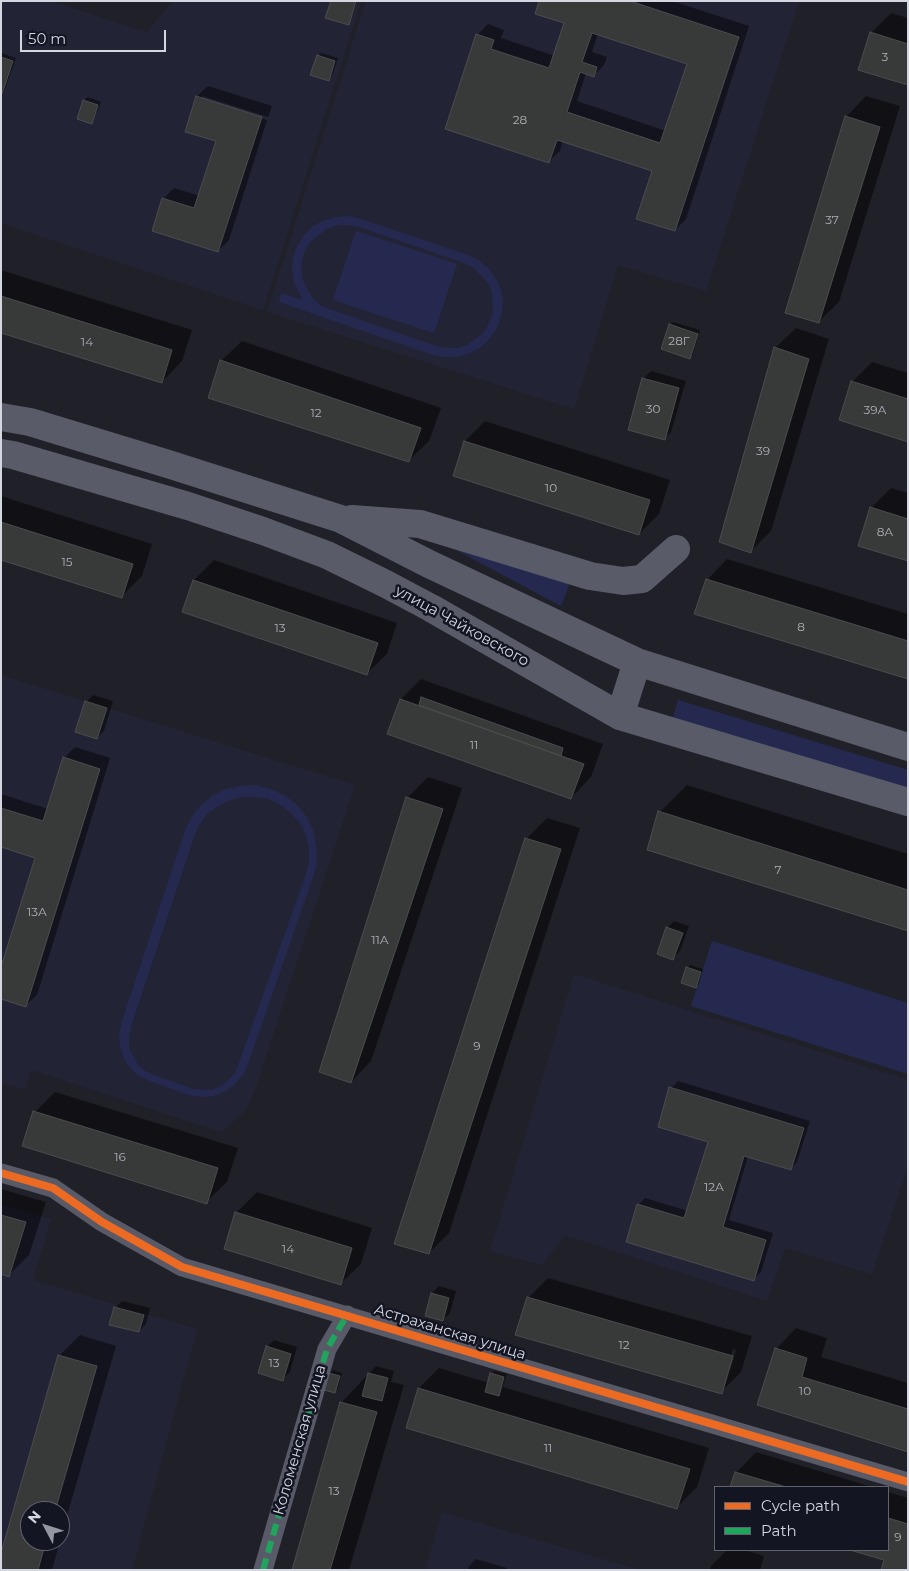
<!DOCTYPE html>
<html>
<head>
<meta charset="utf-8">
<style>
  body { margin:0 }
  #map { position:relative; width:909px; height:1571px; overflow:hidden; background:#202128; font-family:Montserrat,sans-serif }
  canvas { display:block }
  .frame { position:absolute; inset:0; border:2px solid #d4d6e0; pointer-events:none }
  .legend { position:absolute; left:714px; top:1486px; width:175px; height:65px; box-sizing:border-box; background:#131522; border:1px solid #60626e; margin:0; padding:6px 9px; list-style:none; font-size:15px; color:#d4d6e0 }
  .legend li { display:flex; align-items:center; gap:10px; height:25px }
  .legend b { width:25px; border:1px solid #60626e }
  .north { position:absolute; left:20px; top:1501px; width:50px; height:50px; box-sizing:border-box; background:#131522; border:1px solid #60626e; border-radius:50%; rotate:310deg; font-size:14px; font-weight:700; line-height:20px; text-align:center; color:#d4d6e0 }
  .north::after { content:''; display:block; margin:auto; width:18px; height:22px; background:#9597a0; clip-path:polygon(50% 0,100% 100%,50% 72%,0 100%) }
  .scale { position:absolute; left:20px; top:30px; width:146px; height:22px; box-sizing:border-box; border:2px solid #d4d6e0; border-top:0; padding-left:6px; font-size:15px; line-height:18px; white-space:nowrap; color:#d4d6e0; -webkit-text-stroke:4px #131522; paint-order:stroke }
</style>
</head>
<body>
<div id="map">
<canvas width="909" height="1571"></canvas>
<div class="frame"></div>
<ul class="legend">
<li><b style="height:6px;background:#ed6a23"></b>Cycle path</li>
<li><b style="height:6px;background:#20a55d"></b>Path</li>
</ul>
<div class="north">N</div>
<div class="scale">50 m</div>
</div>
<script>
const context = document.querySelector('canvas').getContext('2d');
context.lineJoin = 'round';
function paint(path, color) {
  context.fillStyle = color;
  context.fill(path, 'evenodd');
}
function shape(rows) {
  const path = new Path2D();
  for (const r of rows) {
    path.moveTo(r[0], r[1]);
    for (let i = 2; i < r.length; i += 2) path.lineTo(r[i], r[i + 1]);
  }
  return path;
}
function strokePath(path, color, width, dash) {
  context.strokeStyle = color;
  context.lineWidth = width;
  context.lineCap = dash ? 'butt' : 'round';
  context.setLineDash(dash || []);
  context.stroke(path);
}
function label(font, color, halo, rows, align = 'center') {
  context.font = font + ' Montserrat,sans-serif';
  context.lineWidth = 5;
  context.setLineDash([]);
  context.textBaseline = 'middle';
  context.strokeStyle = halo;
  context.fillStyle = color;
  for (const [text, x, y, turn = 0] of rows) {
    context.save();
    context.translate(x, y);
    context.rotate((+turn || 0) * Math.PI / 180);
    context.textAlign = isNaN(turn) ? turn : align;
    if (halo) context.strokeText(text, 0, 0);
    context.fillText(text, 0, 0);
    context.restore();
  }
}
const built = shape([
  [1,1,50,1,147,32,173,1,361,1,263,310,1,223],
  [366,1,799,1,706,291,618,265,574,409,267,312],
  [1,675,355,785,253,1096,245,1111,222,1132,31,1070,25,1090,1,1083],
  [574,974,908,1080,908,1166,872,1274,785,1248,767,1301,565,1235,542,1265,490,1251],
  [1,1204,51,1219,33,1280,197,1329,132,1570,1,1570],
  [30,1511,60,1511,60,1541,30,1541],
  [442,1512,640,1570,425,1570]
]);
const green = shape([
  [349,216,361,219,468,255,478,260,488,268,496,279,501,290,503,303,501,316,497,328,490,338,481,347,470,353,458,357,445,357,433,355,279,302,281,293,303,300,294,283,292,270,293,258,297,246,304,235,313,226,325,220,337,217],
  [338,225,349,225,359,227,464,263,474,268,488,283,492,293,493,314,484,333,467,345,457,348,446,348,436,346,321,306,313,299,303,281,301,270,302,260,305,250,311,241,328,228],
  [356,231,457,264,434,333,333,300],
  [454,549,571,580,561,606],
  [678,700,908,770,908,788,672,721],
  [256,785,270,789,284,795,296,804,306,816,313,830,316,845,317,860,314,874,248,1064,242,1076,234,1085,224,1092,213,1096,201,1097,189,1095,150,1081,139,1076,130,1068,124,1058,120,1047,119,1035,122,1021,185,831,191,818,200,806,212,796,226,789,240,786],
  [243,797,256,797,269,799,281,805,291,813,300,823,306,835,309,848,309,861,306,874,235,1074,221,1086,212,1090,192,1089,154,1075,145,1071,138,1065,129,1048,129,1038,131,1026,194,837,199,825,207,814,218,806,230,800],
  [712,941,908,1003,908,1074,691,1006]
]);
const shadow = shape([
  [332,1,357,1,351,20,348,23],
  [541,1,672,1,749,26,686,219,675,230,654,170,563,140,560,151,549,161,477,35,488,24,504,30,501,38,555,56,565,23],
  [598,33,688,63,666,131,577,101,586,73,593,76,604,65,607,57,592,52],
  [891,13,908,18,908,84,871,33],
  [1,53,16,58,1,100],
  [321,53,338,58,332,76,329,79,318,56],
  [208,86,272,106,268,117,202,96,202,99,267,120,229,240,218,251,163,199,174,188,200,196,217,141,186,131,197,96],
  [866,96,900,106,839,302,818,322,846,117],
  [88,97,101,102,94,119,91,123,78,118,84,100],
  [1,270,192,330,182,361,162,382,1,332],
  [673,322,700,330,693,354,690,357,670,325],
  [796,328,829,339,771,531,751,551,775,348],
  [242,341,441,408,429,441,408,461,221,361],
  [872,362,908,373,908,440,852,382],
  [651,371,686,381,671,432,664,439,643,379],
  [485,421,670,480,659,514,639,534,465,441],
  [891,488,908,493,908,560,871,508],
  [1,496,152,544,142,576,121,597,1,558],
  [727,559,908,614,908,678,707,580],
  [214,560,397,623,387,654,366,674,194,580],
  [421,679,603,744,591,777,571,798,401,699],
  [93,695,113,701,104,731,97,738,86,702],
  [75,747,110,758,37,995,26,1005,37,857,1,846,1,794,48,809,64,758],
  [428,777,462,788,371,1061,351,1082,321,1071,408,797],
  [687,785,908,854,908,929,660,812],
  [547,818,580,828,449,1233,429,1253,395,1243,527,838],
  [674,921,689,926,680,951,673,958,667,928],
  [690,965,703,969,699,984,696,987,687,968],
  [678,1081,810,1121,797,1162,790,1169,748,1156,729,1220,773,1233,761,1272,754,1279,638,1205,645,1198,688,1211,709,1141,671,1088],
  [55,1092,238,1148,227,1182,206,1202,35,1112],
  [1,1189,46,1202,29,1255,9,1275,1,1273],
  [257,1192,372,1228,361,1264,340,1284,236,1213],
  [548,1278,752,1336,741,1372,721,1392,528,1298],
  [733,1349,736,1350,730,1370,727,1370],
  [439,1286,456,1291,450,1313,443,1320,432,1293],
  [122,1301,150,1308,146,1324,139,1331,115,1308],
  [796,1328,827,1338,821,1357,908,1383,908,1450,758,1405,776,1349],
  [80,1335,116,1346,60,1540,60,1511,30,1511,30,1541,60,1541,52,1570,1,1570,59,1356],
  [274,1340,297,1347,290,1372,283,1379,267,1347],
  [376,1366,394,1371,391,1382,404,1385,349,1570,293,1570,341,1403],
  [439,1368,489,1383,491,1374,494,1371,507,1374,503,1387,709,1448,697,1487,677,1507,419,1388],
  [333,1370,342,1373,338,1388,335,1391,330,1373],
  [756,1452,872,1487,731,1487,736,1473],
  [888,1492,908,1498,908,1570,886,1559,854,1550,888,1550],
  [727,1550,744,1550,764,1556,760,1570,710,1570,711,1566],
  [476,1559,507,1568,506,1570,468,1570,469,1566]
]);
const building = shape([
  [331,1,356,1,349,25,325,18,331,1],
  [539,1,630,1,739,37,675,231,636,219,652,171,557,140,549,163,445,129,476,34,494,40,491,49,549,68,564,23,535,14,539,1],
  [592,33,687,64,660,143,567,112,580,72,594,77,597,67,582,62,592,33],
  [870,32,908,44,908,85,858,70,870,32],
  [317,55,335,61,329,81,310,75,317,55],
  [1,57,13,61,1,97,1,57],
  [196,96,262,117,218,252,152,231,162,198,194,208,216,141,185,132,196,96],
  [83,100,98,105,92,124,77,119,83,100],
  [845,116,880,127,819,323,785,313,845,116],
  [1,296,172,350,162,383,1,333,1,296],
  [669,324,698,334,690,359,661,349,669,324],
  [774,347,809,359,751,553,719,542,774,347],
  [220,360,421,428,409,462,208,398,220,360],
  [642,378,679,388,665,440,628,430,642,378],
  [851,381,908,399,908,442,839,420,851,381],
  [464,441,650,500,639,535,453,476,464,441],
  [870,507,908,519,908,561,858,546,870,507],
  [1,522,133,564,122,598,1,560,1,522],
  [706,579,908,641,908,679,694,614,706,579],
  [193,580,378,643,367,675,182,612,193,580],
  [421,697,563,748,561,756,419,705,421,697],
  [400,699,584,764,571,799,387,734,400,699],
  [85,701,107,708,97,739,75,732,85,701],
  [63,757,100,769,26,1007,1,999,1,967,35,858,1,847,1,808,43,821,63,757],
  [406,797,443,809,351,1083,319,1072,406,797],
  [658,811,908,890,908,931,647,850,658,811],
  [525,838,561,849,429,1254,394,1244,525,838],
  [666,927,683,933,673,960,657,954,666,927],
  [686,967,701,972,696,988,681,983,686,967],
  [669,1087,804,1128,791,1170,744,1156,723,1227,766,1240,754,1281,626,1242,637,1204,684,1218,708,1142,658,1127,669,1087],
  [33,1111,218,1168,207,1204,22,1146,33,1111],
  [235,1212,352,1248,341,1285,224,1249,235,1212],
  [1,1215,26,1222,9,1277,1,1274,1,1215],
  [431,1293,449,1298,443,1321,425,1316,431,1293],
  [527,1297,733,1356,722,1394,515,1335,527,1297],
  [114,1307,144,1315,139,1332,109,1325,114,1307],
  [266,1346,291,1354,283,1381,258,1373,266,1346],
  [775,1348,807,1358,802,1377,908,1409,908,1452,757,1405,775,1348],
  [58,1355,97,1366,55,1511,30,1511,30,1541,46,1541,38,1570,1,1570,1,1553,58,1355],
  [329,1373,340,1376,335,1393,324,1390,329,1373],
  [368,1373,388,1378,382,1401,362,1396,368,1373],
  [490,1373,504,1377,499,1396,485,1392,490,1373],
  [418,1388,690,1469,677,1509,406,1428,418,1388],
  [340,1402,377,1412,330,1570,292,1570,340,1402],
  [735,1472,786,1487,730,1487,735,1472],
  [888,1518,908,1524,908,1570,881,1570,884,1560,850,1550,888,1550,888,1518]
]);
const street = shape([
  [1,1173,53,1188,102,1222,182,1267,908,1482],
  [263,1570,327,1349,347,1315]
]);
const primary = shape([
  [1,417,30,422,168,464,341,519,429,564,637,662,908,747],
  [1,453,13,455,188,506,263,531,327,555,386,584,431,608,620,716,908,802],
  [352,519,420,524,590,576,623,581,642,579,676,549],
  [620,716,637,662]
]);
const quiet = shape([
  [263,1570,327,1349,347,1315]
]);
const cycleway = shape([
  [1,1173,53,1188,102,1222,182,1267,908,1482]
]);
const numberNames = [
  ["3",885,57],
  ["28",520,120],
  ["37",832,220],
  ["28Г",679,341],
  ["14",87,342],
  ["30",653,409],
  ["39А",875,410],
  ["12",316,413],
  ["39",763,451],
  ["10",551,488],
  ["8А",885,532],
  ["15",67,562],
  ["8",801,627],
  ["13",280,628],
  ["11",474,745],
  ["7",778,870],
  ["13А",37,912],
  ["11А",380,940],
  ["9",477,1046],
  ["16",120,1157],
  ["12А",714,1187],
  ["14",288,1249],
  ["12",624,1345],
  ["13",274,1363],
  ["10",805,1391],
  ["11",548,1448],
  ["13",334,1491],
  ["9",898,1537]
];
const streetNames = [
  ["улица Чайковского",462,626,29],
  ["Астраханская улица",450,1332,17],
  ["Коломенская улица",300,1440,-74]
];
paint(built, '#222436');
paint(green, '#252950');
paint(shadow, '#0007');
paint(building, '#383a3a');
strokePath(building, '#4b4c4e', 1);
strokePath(street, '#585a67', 19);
strokePath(primary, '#595b69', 28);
strokePath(quiet, '#20a55d', 6, [12, 6]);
strokePath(cycleway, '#ed6a23', 8);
label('12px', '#adafb6', null, numberNames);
label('15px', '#d4d6e0', '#131522', streetNames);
</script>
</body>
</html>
